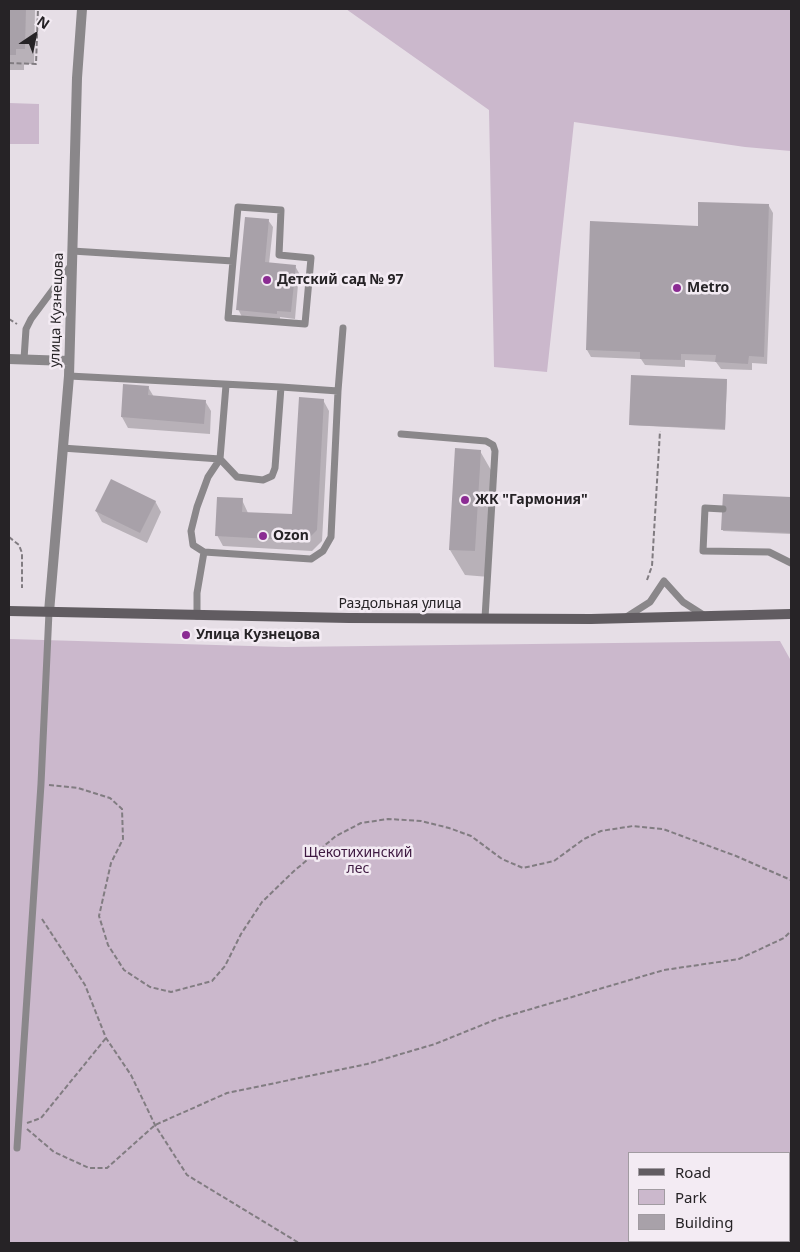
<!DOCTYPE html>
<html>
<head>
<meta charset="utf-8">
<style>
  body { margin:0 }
  #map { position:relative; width:800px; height:1252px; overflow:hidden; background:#e6dee6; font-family:"Noto Sans",sans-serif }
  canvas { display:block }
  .frame { position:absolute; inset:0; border:10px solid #262326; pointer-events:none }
  .legend { position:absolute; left:628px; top:1152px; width:162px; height:90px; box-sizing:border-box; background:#f3ebf3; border:1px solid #a19ba1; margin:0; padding:6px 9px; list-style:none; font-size:15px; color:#262326 }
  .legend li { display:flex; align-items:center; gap:10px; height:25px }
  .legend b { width:25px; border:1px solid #a19ba1 }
  .north { position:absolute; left:10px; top:10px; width:50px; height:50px; -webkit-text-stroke:4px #f3ebf3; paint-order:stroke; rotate:34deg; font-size:14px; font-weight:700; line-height:20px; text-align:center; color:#262326 }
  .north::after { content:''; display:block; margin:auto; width:18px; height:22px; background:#262326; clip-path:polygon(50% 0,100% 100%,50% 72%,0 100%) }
</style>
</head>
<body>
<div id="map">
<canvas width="800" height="1252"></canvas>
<div class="frame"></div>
<ul class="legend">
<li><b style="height:6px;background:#615c61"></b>Road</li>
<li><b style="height:14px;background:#cbb8cc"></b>Park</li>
<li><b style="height:14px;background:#a8a1a9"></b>Building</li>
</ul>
<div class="north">N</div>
</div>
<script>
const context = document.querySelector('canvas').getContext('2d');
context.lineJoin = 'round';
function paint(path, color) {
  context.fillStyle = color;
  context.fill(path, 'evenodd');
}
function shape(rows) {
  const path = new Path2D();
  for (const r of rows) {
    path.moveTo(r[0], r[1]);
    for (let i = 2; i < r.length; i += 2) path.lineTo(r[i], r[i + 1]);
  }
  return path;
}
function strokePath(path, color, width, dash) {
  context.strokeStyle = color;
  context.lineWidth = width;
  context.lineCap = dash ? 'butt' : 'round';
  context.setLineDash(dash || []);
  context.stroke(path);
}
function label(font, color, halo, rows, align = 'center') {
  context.font = font + ' "Noto Sans",sans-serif';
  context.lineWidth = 5;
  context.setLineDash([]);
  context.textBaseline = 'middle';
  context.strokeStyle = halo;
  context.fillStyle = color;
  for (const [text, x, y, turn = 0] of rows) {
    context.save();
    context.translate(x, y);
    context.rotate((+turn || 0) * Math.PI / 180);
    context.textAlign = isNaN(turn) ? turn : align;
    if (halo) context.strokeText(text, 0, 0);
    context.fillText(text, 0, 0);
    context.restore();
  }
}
const green = shape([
  [346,9,791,9,791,151,745,147,574,122,547,372,494,367,489,110],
  [9,103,39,104,39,144,9,144],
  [9,639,285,647,780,641,790,659,791,694,791,1243,9,1243],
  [629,1153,789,1153,789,1241,629,1241]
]);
const shadow = shape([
  [9,9,35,9,34,64,24,64,24,70,9,70],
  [769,206,773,213,767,364,752,363,752,370,721,369,716,362,685,360,685,367,645,365,641,359,591,357,587,350,699,227],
  [268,220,273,227,269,264,295,266,299,273,295,319,280,317,280,320,242,317,238,309],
  [727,381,725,430,630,425],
  [124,385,148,387,154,397,205,401,211,411,210,434,128,428,122,417],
  [323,400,329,411,322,541,312,551,223,546,217,535,242,500,248,513,293,516],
  [480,451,495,477,489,577,465,575,450,550],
  [724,496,791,499,791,534,723,531],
  [155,501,161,512,147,543,102,522,96,511]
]);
const building = shape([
  [9,9,26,9,25,49,16,49,16,55,9,55],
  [698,202,769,204,764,357,749,356,748,364,715,362,716,355,681,354,681,360,640,359,640,352,586,350,590,221,698,226],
  [245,217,269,219,265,262,296,265,291,312,277,311,277,314,236,310],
  [631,375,727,379,725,429,629,425],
  [123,384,149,386,148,395,206,400,204,424,121,417],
  [299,397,324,399,317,530,306,541,215,536,217,497,243,498,242,512,292,514],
  [455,448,481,450,475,551,449,550],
  [111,479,156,501,140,533,95,511],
  [723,494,791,497,791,533,721,530]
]);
const path = shape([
  [9,63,36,64,38,9],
  [9,319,17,324],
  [9,537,19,545,22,553,22,588],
  [647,580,652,566,660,431],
  [49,785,78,788,110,798,122,809,123,839,111,863,99,916,108,945,124,970,150,987,171,992,212,981,225,966,241,934,262,902,294,871,336,836,361,823,388,819,421,821,449,828,471,836,502,859,523,868,554,861,584,839,601,831,633,826,663,829,736,856,791,880],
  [42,919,85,985,106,1038,131,1075,155,1125,187,1175,299,1243],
  [27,1123,41,1118,106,1038],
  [27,1129,54,1152,89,1168,107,1168,155,1125,227,1093,367,1064,435,1044,497,1019,664,970,739,959,784,938,791,931]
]);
const lane = shape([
  [72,251,233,261,228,318,305,324,311,258,279,255,281,210,238,207,233,261],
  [24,359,26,329,31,319,72,264],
  [69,376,281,387],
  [338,391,343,328],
  [401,434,486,441,493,445,495,451,485,618],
  [62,448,220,459,208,477,197,507,191,531,193,545,204,552,311,559,323,551,331,537,338,391,281,387,275,468,272,476,263,480,237,477,220,459,226,385],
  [723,509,705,508,703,551,769,552,791,563],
  [197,616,197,593,204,552],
  [628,616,650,602,664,581,683,602,705,616],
  [17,1148,41,784,49,612]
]);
const street = shape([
  [9,359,69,361],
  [49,612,69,376,77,78,82,9]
]);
const secondary = shape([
  [9,611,349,618,591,619,791,614]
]);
const markers = [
  [267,280,5,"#8b2b93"],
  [677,288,5,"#8b2b93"],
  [465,500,5,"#8b2b93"],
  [263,536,5,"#8b2b93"],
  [186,635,5,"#8b2b93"]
];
const poiNames = [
  ["Детский сад № 97",277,280],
  ["Metro",687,288],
  ["ЖК \"Гармония\"",475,500],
  ["Ozon",273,536],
  ["Улица Кузнецова",196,635]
];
const streetNames = [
  ["улица Кузнецова",57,310,-88],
  ["Раздольная улица",400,604]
];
const parkNames = [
  ["Щекотихинский",358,853],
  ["лес",358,869]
];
paint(green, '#cbb8cc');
paint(shadow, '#0003');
paint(building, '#a8a1a9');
strokePath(path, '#817c81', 2, [5, 2.5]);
strokePath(lane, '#8a878a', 7);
strokePath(street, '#8a878a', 10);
strokePath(secondary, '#615c61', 10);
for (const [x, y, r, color] of markers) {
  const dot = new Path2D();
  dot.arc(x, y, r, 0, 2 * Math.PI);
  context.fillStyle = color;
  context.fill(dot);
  strokePath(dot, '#f3ebf3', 2);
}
label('bold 14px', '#262326', '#f3ebf3', poiNames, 'left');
label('14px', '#262326', '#f3ebf3', streetNames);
label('14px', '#3e1941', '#f3ebf3', parkNames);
</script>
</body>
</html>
